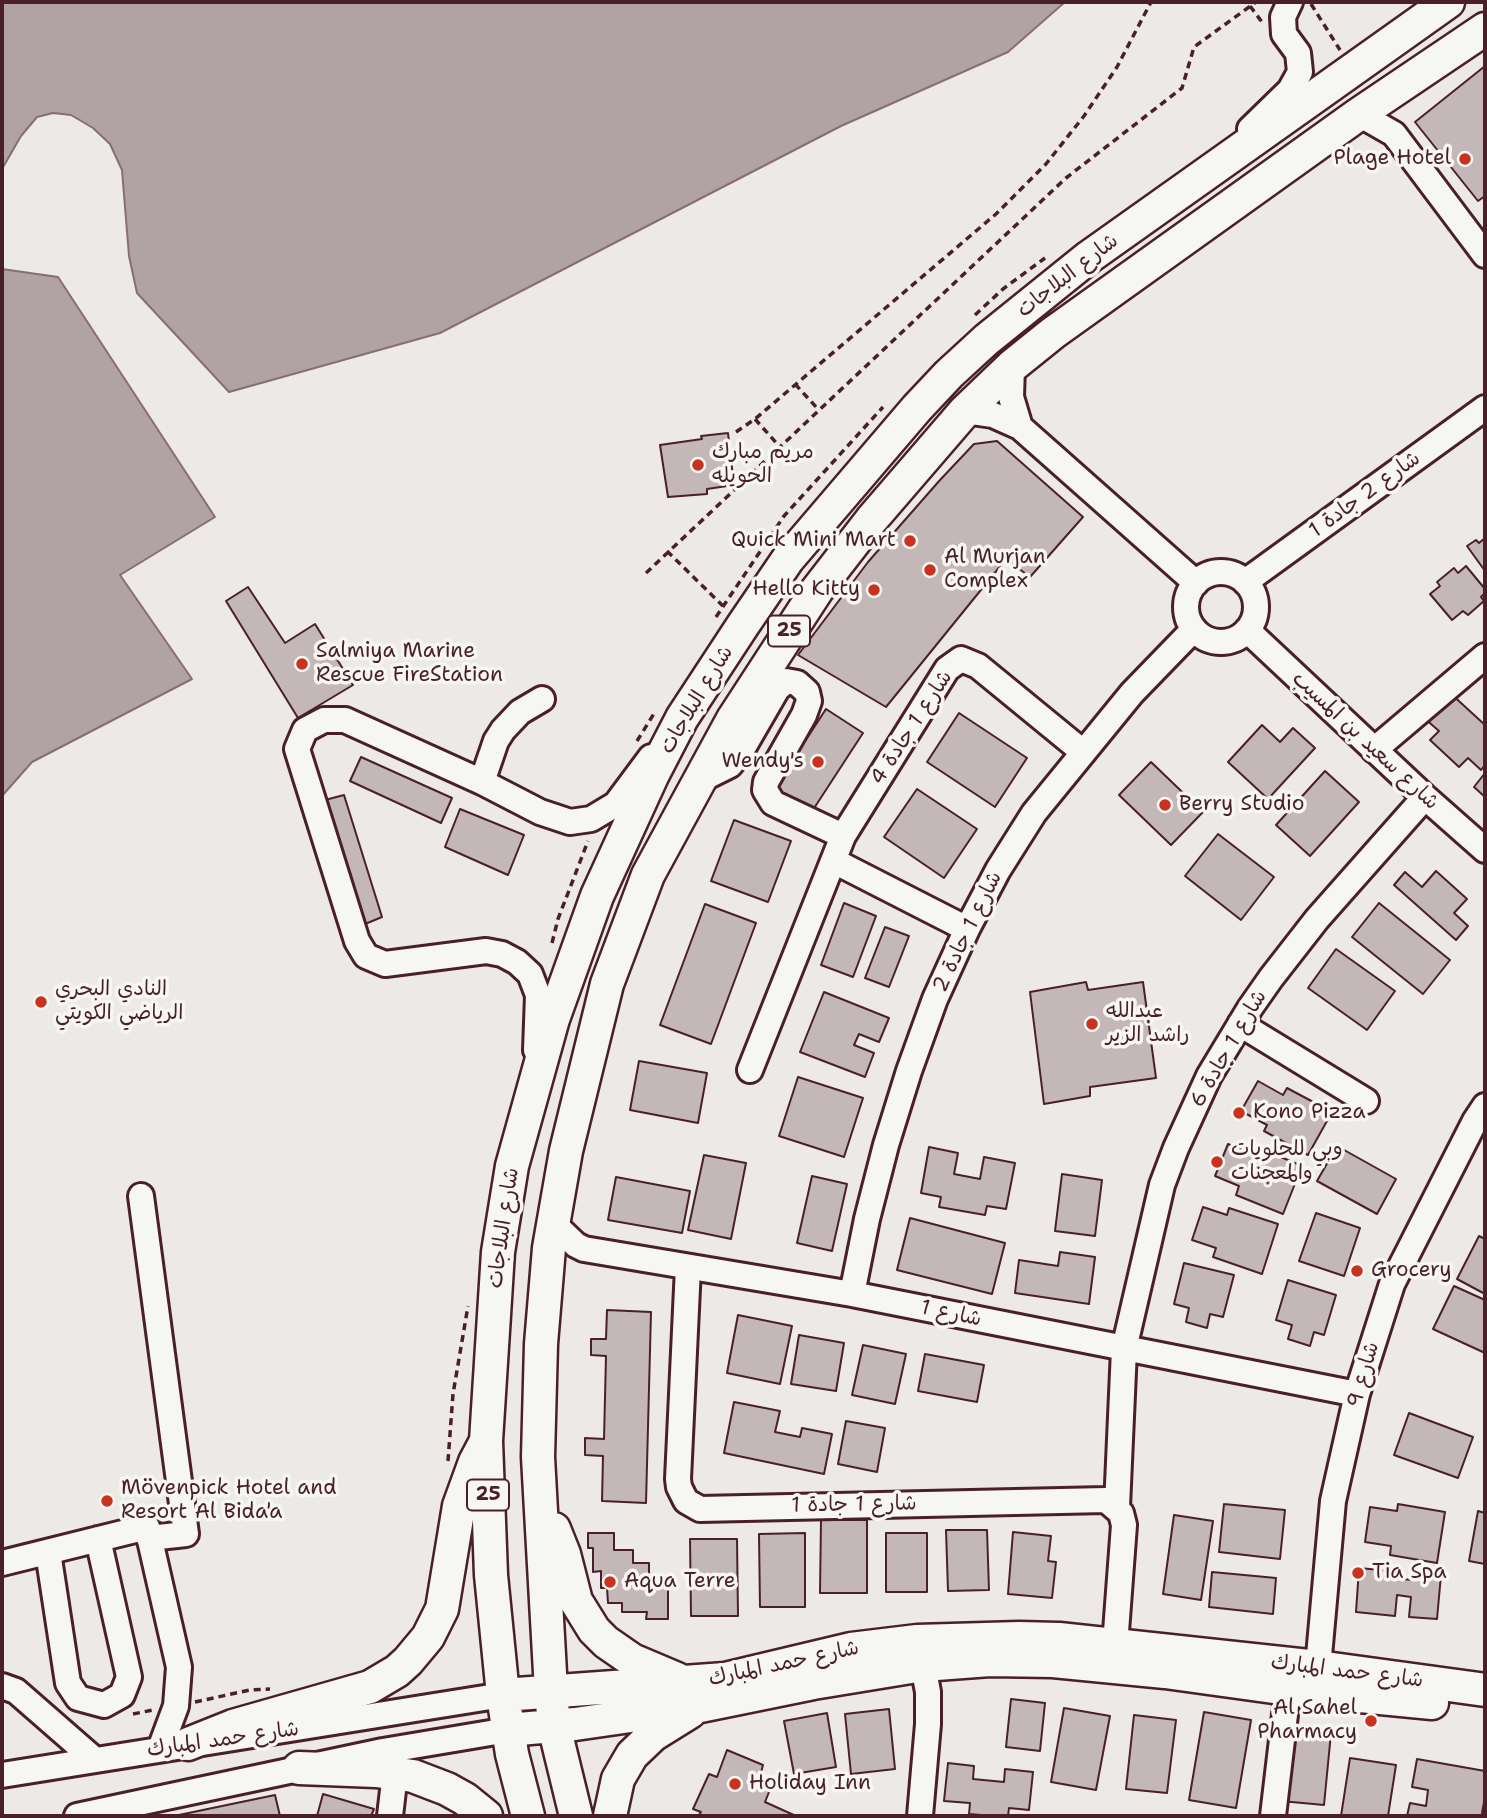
<!DOCTYPE html>
<html>
<head>
<meta charset="utf-8">
<style>
  body { margin:0 }
  #map { position:relative; width:1487px; height:1818px; overflow:hidden; background:#ece9e6; font-family:"Shantell Sans",sans-serif }
  canvas { display:block }
  .frame { position:absolute; inset:0; border:4px solid #4a1f2b; pointer-events:none }
</style>
</head>
<body>
<div id="map">
<canvas width="1487" height="1818"></canvas>
<div class="frame"></div>
</div>
<script>
const context = document.querySelector('canvas').getContext('2d');
context.lineJoin = 'round';
function paint(path, color) {
  context.fillStyle = color;
  context.fill(path, 'evenodd');
}
function shape(rows) {
  const path = new Path2D();
  for (const r of rows) {
    if (r.length === 3) {
      path.moveTo(r[0] + r[2], r[1]);
      path.arc(r[0], r[1], r[2], 0, 2 * Math.PI);
      continue;
    }
    path.moveTo(r[0], r[1]);
    for (let i = 2; i < r.length; i += 2) path.lineTo(r[i], r[i + 1]);
  }
  return path;
}
function strokePath(path, color, width, dash) {
  context.strokeStyle = color;
  context.lineWidth = width;
  context.lineCap = dash ? 'butt' : 'round';
  context.setLineDash(dash || []);
  context.stroke(path);
}
function label(font, color, halo, rows, align = 'center') {
  context.font = font + ' "Shantell Sans","Playpen Sans Arabic",sans-serif';
  context.lineWidth = 7;
  context.setLineDash([]);
  context.textBaseline = 'middle';
  context.strokeStyle = halo;
  context.fillStyle = color;
  for (const [text, x, y, turn = 0] of rows) {
    context.save();
    context.translate(x, y);
    context.rotate((+turn || 0) * Math.PI / 180);
    context.textAlign = isNaN(turn) ? turn : align;
    if (halo) context.strokeText(text, 0, 0);
    context.fillText(text, 0, 0);
    context.restore();
  }
}
const water = shape([
  [2,2,1065,2,1008,52,841,126,440,333,229,392,137,293,129,256,122,170,110,144,93,128,71,115,53,113,37,117,21,136,2,169,2,2],
  [2,269,58,277,215,517,120,575,192,679,32,762,2,796,2,269]
]);
const building = shape([
  [1485,66,1485,196,1478,201,1415,122,1485,66],
  [728,433,734,485,707,489,707,494,668,497,660,445,702,439,701,436,728,433],
  [997,441,1083,517,1030,577,1006,559,886,707,798,655,868,562,940,480,974,444,997,441],
  [1485,538,1485,571,1467,546,1476,540,1479,543,1485,538],
  [1466,566,1485,589,1485,593,1481,597,1484,601,1468,615,1463,611,1452,620,1430,594,1440,586,1437,582,1454,568,1458,573,1466,566],
  [248,587,285,643,315,624,353,685,298,718,226,601,248,587],
  [1448,691,1485,725,1485,765,1481,770,1468,758,1459,767,1430,740,1439,731,1423,717,1448,691],
  [826,709,863,733,809,816,772,792,826,709],
  [959,713,1027,758,995,807,927,762,959,713],
  [1262,725,1280,742,1293,728,1315,748,1268,799,1228,762,1262,725],
  [361,757,452,798,441,823,350,781,361,757],
  [1151,762,1203,812,1171,845,1119,795,1151,762],
  [1325,771,1359,802,1310,856,1276,825,1325,771],
  [1485,773,1485,797,1474,787,1485,773],
  [917,789,977,829,944,878,884,837,917,789],
  [344,795,382,917,365,924,325,800,344,795],
  [460,809,524,835,508,875,445,847,460,809],
  [734,820,791,841,768,902,711,881,734,820],
  [1218,834,1274,877,1241,920,1185,876,1218,834],
  [1436,871,1467,899,1454,913,1468,926,1456,940,1394,885,1405,872,1422,887,1436,871],
  [844,903,876,916,853,977,821,965,844,903],
  [1379,903,1450,960,1423,994,1352,937,1379,903],
  [705,904,756,923,711,1044,660,1025,705,904],
  [885,927,909,936,889,987,865,978,885,927],
  [1336,949,1395,991,1367,1030,1308,988,1336,949],
  [1086,982,1088,990,1143,982,1156,1078,1090,1087,1090,1096,1044,1104,1030,992,1086,982],
  [824,992,889,1018,879,1042,859,1034,854,1045,874,1053,865,1077,800,1052,824,992],
  [639,1061,707,1073,698,1123,630,1110,639,1061],
  [798,1077,863,1098,844,1157,779,1136,798,1077],
  [1258,1081,1283,1095,1287,1088,1332,1112,1308,1155,1264,1131,1267,1125,1241,1111,1258,1081],
  [1228,1144,1252,1154,1255,1146,1302,1166,1283,1214,1236,1195,1239,1186,1215,1176,1228,1144],
  [1337,1146,1396,1179,1377,1214,1317,1181,1337,1146],
  [929,1147,958,1153,954,1174,980,1179,984,1157,1015,1163,1006,1209,987,1206,985,1215,939,1207,941,1197,921,1193,929,1147],
  [704,1155,746,1163,731,1239,688,1230,704,1155],
  [1062,1174,1102,1180,1095,1236,1055,1231,1062,1174],
  [812,1176,847,1184,832,1251,797,1243,812,1176],
  [616,1177,690,1191,682,1233,608,1220,616,1177],
  [1203,1207,1227,1215,1229,1208,1278,1224,1262,1274,1213,1257,1216,1248,1192,1240,1203,1207],
  [1316,1213,1360,1228,1344,1276,1299,1261,1316,1213],
  [910,1218,1005,1243,992,1294,897,1270,910,1218],
  [1479,1236,1485,1239,1485,1294,1457,1279,1479,1236],
  [1060,1252,1095,1257,1089,1304,1015,1293,1019,1260,1058,1266,1060,1252],
  [1184,1263,1234,1275,1223,1317,1210,1314,1207,1328,1186,1322,1189,1308,1174,1304,1184,1263],
  [1288,1280,1336,1295,1324,1335,1314,1332,1310,1346,1288,1339,1292,1325,1276,1320,1288,1280],
  [1454,1286,1485,1300,1485,1353,1433,1329,1454,1286],
  [607,1310,651,1312,646,1503,602,1501,603,1456,585,1455,585,1438,604,1439,606,1356,591,1355,591,1339,606,1339,607,1310],
  [738,1315,792,1326,780,1384,727,1373,738,1315],
  [799,1335,844,1343,836,1391,791,1384,799,1335],
  [863,1345,906,1354,895,1404,852,1395,863,1345],
  [925,1354,984,1365,977,1402,918,1391,925,1354],
  [734,1402,780,1411,775,1432,800,1437,802,1428,832,1434,824,1474,724,1453,734,1402],
  [1409,1413,1473,1437,1458,1478,1394,1455,1409,1413],
  [846,1421,885,1428,877,1472,838,1464,846,1421],
  [1224,1504,1285,1510,1280,1559,1219,1552,1224,1504],
  [1398,1504,1445,1512,1437,1563,1390,1555,1391,1546,1365,1542,1370,1507,1397,1511,1398,1504],
  [1478,1511,1485,1513,1485,1564,1469,1561,1478,1511],
  [1174,1515,1213,1521,1201,1600,1163,1594,1174,1515],
  [821,1520,867,1520,867,1593,820,1593,821,1520],
  [946,1530,987,1530,989,1590,948,1591,946,1530],
  [1013,1532,1051,1536,1048,1561,1056,1562,1052,1598,1008,1594,1013,1532],
  [588,1533,614,1533,614,1550,633,1550,633,1563,649,1563,649,1580,668,1580,668,1619,646,1619,647,1612,622,1612,622,1603,608,1603,607,1588,601,1588,601,1571,593,1572,593,1548,588,1548,588,1533],
  [805,1533,805,1607,760,1607,759,1534,805,1533],
  [886,1533,927,1533,927,1592,886,1592,886,1533],
  [690,1539,737,1539,738,1616,691,1616,690,1539],
  [1359,1568,1401,1572,1401,1579,1414,1580,1415,1573,1441,1575,1437,1619,1409,1617,1411,1597,1397,1595,1395,1616,1356,1612,1359,1568],
  [1212,1572,1276,1578,1273,1614,1209,1607,1212,1572],
  [1011,1699,1045,1703,1040,1751,1006,1747,1011,1699],
  [1064,1708,1110,1716,1096,1790,1051,1782,1064,1708],
  [889,1709,895,1769,851,1774,845,1714,889,1709],
  [1204,1712,1251,1720,1236,1808,1189,1800,1204,1712],
  [827,1713,836,1767,794,1774,784,1721,827,1713],
  [1134,1715,1176,1720,1167,1793,1126,1789,1134,1715],
  [1289,1728,1331,1733,1324,1805,1281,1801,1289,1728],
  [727,1750,763,1765,759,1780,771,1787,765,1802,796,1816,698,1816,701,1812,693,1809,709,1774,717,1777,727,1750],
  [1350,1758,1396,1765,1388,1816,1341,1816,1350,1758],
  [1417,1759,1485,1771,1485,1797,1482,1813,1485,1814,1485,1816,1407,1816,1410,1803,1426,1806,1428,1790,1412,1787,1417,1759],
  [948,1763,974,1766,973,1779,1004,1782,1005,1769,1033,1772,1029,1810,1009,1808,1008,1816,993,1816,969,1814,970,1803,944,1801,948,1763],
  [323,1794,374,1809,371,1816,317,1816,323,1794],
  [275,1795,280,1816,174,1816,275,1795]
]);
const path = shape([
  [1311,4,1340,50],
  [1250,6,1262,22],
  [975,315,1003,289,1045,258],
  [795,384,818,409],
  [755,419,779,446],
  [736,432,755,419,996,214,1046,164,1084,116,1117,67,1151,2],
  [667,551,723,606],
  [646,573,1066,178,1182,88,1194,47,1256,2],
  [716,617,784,516,883,407],
  [637,741,655,712],
  [552,943,558,919,588,841],
  [448,1461,453,1394,468,1306],
  [195,1702,250,1690,270,1689],
  [133,1714,153,1710]
]);
const minor = shape([
  [1359,114,1394,134,1485,255],
  [1250,129,1290,90,1300,72,1298,53,1284,34,1283,17,1290,2],
  [1012,366,1011,397,1020,427],
  [965,411,993,415,1020,427,1196,583],
  [1221,607,35],
  [1245,582,1485,408],
  [1247,630,1425,797,1485,850],
  [1374,750,1485,656],
  [700,780,730,765,740,753,777,689,786,681,797,683,807,692,809,701,804,715,766,782,765,790,773,803,843,836],
  [482,782,496,741,503,730,520,712,542,699],
  [834,861,967,929],
  [1240,1024,1366,1101],
  [536,1050,538,995,530,974,517,962,502,954,486,951,385,964,366,956,357,941,297,749,305,730,324,720,345,720,482,782,540,812,570,822,591,819,616,804,651,757],
  [750,1070,843,836,947,669,961,659,978,666,1083,752],
  [141,1196,186,1534,149,1538],
  [553,1223,576,1245,584,1249,852,1294,1357,1394],
  [688,1267,678,1479,679,1487,686,1501,700,1509,1106,1500,1121,1513,1124,1525,1115,1645],
  [852,1294,867,1219,886,1145,909,1071,935,999,967,929,998,870,1034,813,1132,693,1194,629],
  [1117,1507,1124,1349,1162,1185,1176,1148,1209,1076,1250,1008,1271,978,1317,919,1425,797],
  [48,1552,68,1683,78,1698,104,1705,122,1695,129,1677,98,1539],
  [2,1563,147,1527,179,1667,176,1706,160,1749],
  [1318,1667,1333,1501,1357,1394,1392,1284,1475,1121,1485,1106],
  [2,1686,16,1691,95,1760],
  [2,1775,503,1695],
  [77,1816,383,1751,508,1730],
  [390,1816,395,1773],
  [920,1816,928,1724,928,1692,923,1665],
  [1273,1816,1288,1689]
]);
const major = shape([
  [554,1529,564,1554,576,1601,594,1630,606,1642,632,1660,677,1679],
  [503,1695,725,1679,851,1649,917,1641,1019,1638,1059,1639,1318,1667,1485,1690],
  [508,1730,575,1724,700,1706,813,1683,923,1665,990,1660,1053,1661,1165,1672,1288,1689,1432,1703],
  [188,1744,233,1726,370,1687,397,1671,408,1661,428,1637,442,1609,459,1506,475,1462,484,1445],
  [299,1768,376,1771,413,1776,447,1789,465,1799,486,1816],
  [528,1816,512,1754,503,1695,491,1575,486,1441,498,1252,512,1166,553,1019,597,896,652,776,682,718,743,625,788,559,917,408,949,374,986,340,1089,257,1448,2],
  [576,1816,554,1726,551,1691,538,1457,541,1344,549,1248,566,1151,607,984,648,875,733,719,817,590,872,519,965,411,1012,366,1053,333,1359,114,1485,29],
  [610,1816,618,1779,632,1755,653,1735,690,1712]
]);
const markers = [
  [1465,159,7,"#c8321e"],
  [698,465,7,"#c8321e"],
  [910,541,7,"#c8321e"],
  [930,570,7,"#c8321e"],
  [874,590,7,"#c8321e"],
  [302,664,7,"#c8321e"],
  [818,762,7,"#c8321e"],
  [1165,805,7,"#c8321e"],
  [41,1002,7,"#c8321e"],
  [1092,1024,7,"#c8321e"],
  [1239,1113,7,"#c8321e"],
  [1217,1162,7,"#c8321e"],
  [1357,1271,7,"#c8321e"],
  [107,1501,7,"#c8321e"],
  [1358,1573,7,"#c8321e"],
  [610,1582,7,"#c8321e"],
  [1371,1721,7,"#c8321e"],
  [735,1784,7,"#c8321e"]
];
const shields = [
  [789,631,42],
  [488,1495,42]
];
const shieldNames = [
  ["25",789,631],
  ["25",488,1495]
];
const poiNames = [
  ["Plage Hotel",1451,159,"right"],
  ["مريم مبارك",712,453],
  ["الحويله",712,477],
  ["Quick Mini Mart",896,541,"right"],
  ["Al Murjan",944,558],
  ["Complex",944,582],
  ["Hello Kitty",860,590,"right"],
  ["Salmiya Marine",316,652],
  ["Rescue FireStation",316,676],
  ["Wendy's",804,762,"right"],
  ["Berry Studio",1179,805],
  ["النادي البحري",55,990],
  ["الرياضي الكويتي",55,1014],
  ["عبدالله",1106,1012],
  ["راشد الزير",1106,1036],
  ["Kono Pizza",1253,1113],
  ["وبي للحلويات",1231,1150],
  ["والمعجنات",1231,1174],
  ["Grocery",1371,1271],
  ["Mövenpick Hotel and",121,1489],
  ["Resort Al Bida'a",121,1513],
  ["Tia Spa",1372,1573],
  ["Aqua Terre",624,1582],
  ["Al Sahel",1357,1709,"right"],
  ["Pharmacy",1357,1733,"right"],
  ["Holiday Inn",749,1784]
];
const streetNames = [
  ["شارع البلاجات",1068,276,-38],
  ["شارع 2 جادة 1",1365,495,-36],
  ["شارع البلاجات",697,700,-59],
  ["شارع 1 جادة 4",912,728,-57],
  ["شارع سعيد بن المسيب",1365,741,43],
  ["شارع 1 جادة 2",968,932,-64],
  ["شارع 1 جادة 6",1229,1049,-60],
  ["شارع البلاجات",504,1228,-82],
  ["شارع 1",951,1314,12],
  ["شارع 9",1364,1375,-74],
  ["شارع 1 جادة 1",854,1505,-1],
  ["شارع حمد المبارك",784,1664,-12],
  ["شارع حمد المبارك",1347,1672,7],
  ["شارع حمد المبارك",223,1740,-8]
];
paint(water, '#b1a2a3');
strokePath(water, '#886e73', 2);
paint(building, '#c4b7b7');
strokePath(building, '#4a1f2b', 2);
strokePath(minor, '#4a1f2b', 30);
strokePath(major, '#4a1f2b', 37);
strokePath(path, '#4a1f2b', 3.5, [7, 5]);
strokePath(minor, '#f6f6f2', 24);
strokePath(major, '#f6f6f2', 32);
for (const [x, y, r, color] of markers) {
  const dot = new Path2D();
  dot.arc(x, y, r, 0, 2 * Math.PI);
  context.fillStyle = color;
  context.fill(dot);
  strokePath(dot, '#f6f6f2', 2.5);
}
for (const [x, y, w] of shields) {
  const box = new Path2D();
  box.roundRect(x - w / 2, y - 15.5, w, 31, 5);
  context.fillStyle = '#f6f6f2';
  context.fill(box);
  strokePath(box, '#4a1f2b', 2);
}
label('bold 19px', '#4a1f2b', null, shieldNames);
label('21px', '#4a1f2b', '#f6f6f2', poiNames, 'left');
label('21px', '#4a1f2b', '#f6f6f2', streetNames);
</script>
</body>
</html>
